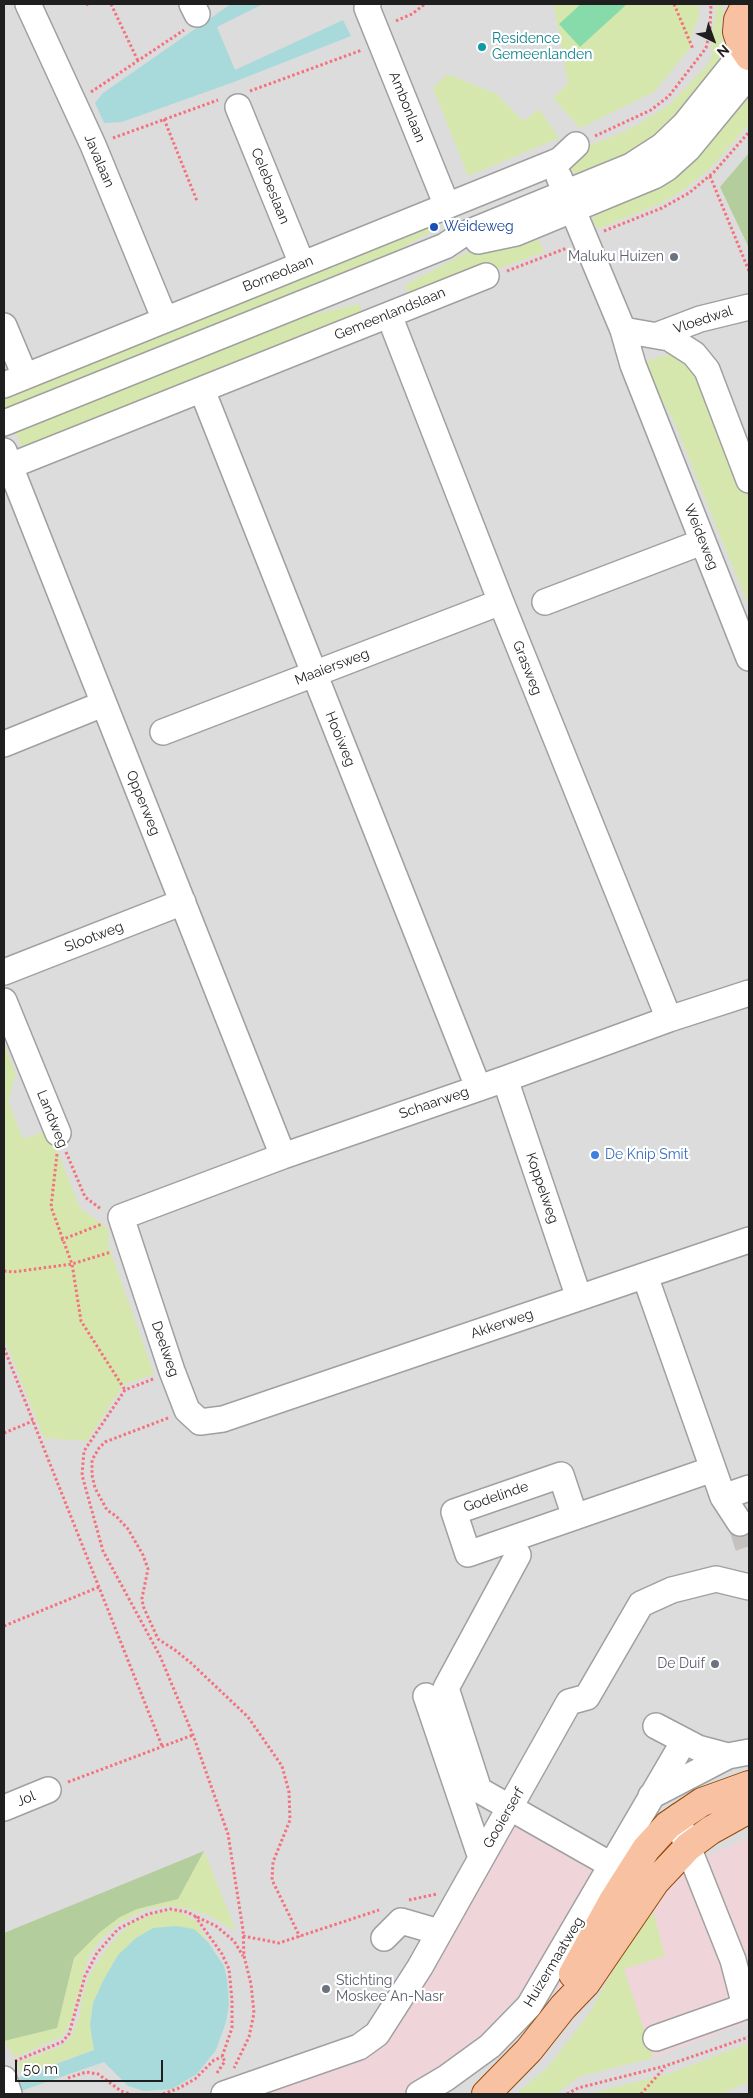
<!DOCTYPE html>
<html>
<head>
<meta charset="utf-8">
<style>
  body { margin:0 }
  #map { position:relative; width:753px; height:2098px; overflow:hidden; background:#efeae6; font-family:Raleway,sans-serif }
  canvas { display:block }
  .frame { position:absolute; inset:0; border:5px solid #1f1f1f; pointer-events:none }
  .north { position:absolute; left:688px; top:15px; width:50px; height:50px; -webkit-text-stroke:4px #fff; paint-order:stroke; rotate:138deg; font-size:14px; font-weight:700; line-height:20px; text-align:center; color:#1f1f1f }
  .north::after { content:''; display:block; margin:auto; width:18px; height:22px; background:#1f1f1f; clip-path:polygon(50% 0,100% 100%,50% 72%,0 100%) }
  .scale { position:absolute; left:15px; top:2060px; width:148px; height:22px; box-sizing:border-box; border:2px solid #1f1f1f; border-top:0; padding-left:6px; font-size:15px; line-height:18px; white-space:nowrap; color:#1f1f1f; -webkit-text-stroke:4px #fff; paint-order:stroke }
</style>
</head>
<body>
<div id="map">
<canvas width="753" height="2098"></canvas>
<div class="frame"></div>
<div class="north">N</div>
<div class="scale">50 m</div>
</div>
<script>
const context = document.querySelector('canvas').getContext('2d');
context.lineJoin = 'round';
function paint(path, color) {
  context.fillStyle = color;
  context.fill(path, 'evenodd');
}
function shape(rows) {
  const path = new Path2D();
  for (const r of rows) {
    path.moveTo(r[0], r[1]);
    for (let i = 2; i < r.length; i += 2) path.lineTo(r[i], r[i + 1]);
  }
  return path;
}
function strokePath(path, color, width, dash) {
  context.strokeStyle = color;
  context.lineWidth = width;
  context.lineCap = dash ? 'butt' : 'round';
  context.setLineDash(dash || []);
  context.stroke(path);
}
function label(font, color, halo, rows, align = 'center') {
  context.font = font + ' Raleway,sans-serif';
  context.lineWidth = 4.5;
  context.setLineDash([]);
  context.textBaseline = 'middle';
  context.strokeStyle = halo;
  context.fillStyle = color;
  for (const [text, x, y, turn = 0] of rows) {
    context.save();
    context.translate(x, y);
    context.rotate((+turn || 0) * Math.PI / 180);
    context.textAlign = isNaN(turn) ? turn : align;
    if (halo) context.strokeText(text, 0, 0);
    context.fillText(text, 0, 0);
    context.restore();
  }
}
const residential = shape([
  [4,4,749,4,749,2094,4,2094]
]);
const commercial = shape([
  [512,1815,663,1878,749,1837,749,2022,653,2058,624,1969,528,1999,501,2026,410,2094,249,2094,372,2051]
]);
const grass = shape([
  [552,4,699,4,699,17,692,33,690,48,654,92,580,128,553,98,568,84,554,7],
  [717,4,720,4,724,11,721,25,722,40,727,63,661,138,588,174,578,174,569,170,570,162,582,147,610,138,639,124,669,105,708,64,712,55,711,41],
  [447,74,497,94,523,121,539,109,559,138,468,176,433,88],
  [749,83,749,124,710,169,683,190,662,203,600,228,594,226,593,219,597,210],
  [429,220,434,230,371,265,4,413,4,392],
  [535,231,544,252,489,272,410,297,405,285,464,254],
  [359,304,363,313,23,451,16,433,285,321],
  [674,353,684,360,713,396,749,497,749,607,676,426,642,362],
  [4,1043,16,1074,8,1101,23,1139,49,1130,80,1208,109,1229,108,1244,154,1374,123,1385,87,1441,44,1438,4,1338],
  [204,1851,236,1931,208,1915,185,1908,170,1906,146,1909,118,1924,101,1939,88,1958,71,2020,63,2036,15,2058,4,2041,57,2028,74,1958,82,1949,100,1932,120,1917,137,1909,178,1899],
  [651,1903,665,1956,624,1969,653,2058,581,2076,555,2094,516,2094,548,2067,588,2015],
  [176,1910,196,1921,208,1942,194,1929,118,1955,104,1979,93,2003,90,2026,94,2050,22,2075,17,2063,62,2046,71,2037,80,2015,82,1996,89,1976,104,1952,120,1934,132,1923,151,1915],
  [749,2043,749,2082,720,2094,588,2094,671,2073]
]);
const forest = shape([
  [749,153,749,248,720,187],
  [204,1851,178,1899,137,1909,120,1917,100,1932,74,1958,57,2028,4,2041,4,1933]
]);
const pitch = shape([
  [581,4,627,4,580,47,559,24]
]);
const water = shape([
  [231,4,263,4,217,27,235,70,343,20,351,36,234,82,122,122,104,123,95,103,103,93],
  [176,1926,194,1929,208,1942,224,1966,227,1979,229,2005,226,2022,216,2050,197,2074,172,2089,144,2091,128,2086,104,2062,12,2094,4,2083,94,2050,90,2026,93,2003,104,1979,118,1955,136,1938,153,1928]
]);
const minorTunnel = shape([
  [740,1523,749,1551]
]);
const path = shape([
  [111,4,138,61],
  [674,4,693,49],
  [86,5,88,4],
  [396,21,412,14,425,4],
  [250,91,362,50],
  [91,92,184,30],
  [164,119,197,201],
  [595,136,651,110,669,96,706,48,710,31,711,4],
  [113,138,218,100],
  [710,176,749,271],
  [604,231,662,208,689,193,714,172,749,132],
  [507,271,567,248],
  [66,1152,85,1197,101,1209],
  [57,1154,51,1207,72,1264,81,1321,125,1390],
  [61,1240,102,1224],
  [4,1271,13,1272,72,1264,111,1252],
  [4,1348,162,1746],
  [153,1379,125,1390,84,1451,82,1475,103,1551,160,1656,193,1735,228,1834,243,1930,244,1956,251,1984,254,2013,249,2037,234,2068],
  [168,1418,105,1442,99,1448,92,1460,92,1475,95,1488,107,1510,116,1516,128,1529,143,1555,148,1569,142,1598,143,1606,158,1639,175,1650,191,1663,248,1717,282,1766,289,1792,290,1820,273,1862,272,1880,300,1937],
  [4,1433,33,1421],
  [4,1626,99,1587],
  [68,1782,193,1735],
  [409,1900,437,1894],
  [243,1936,279,1943,379,1910],
  [15,2061,62,2042,69,2034,85,1976,97,1953,118,1929,148,1914,170,1909,187,1912,195,1916],
  [217,2073,225,2061,222,2057,232,2028,232,2000,229,1969,222,1954,195,1916,216,1926,234,1941,243,1956],
  [68,2078,86,2072,98,2074,121,2091,130,2094],
  [163,2094,179,2088,195,2079,214,2060,222,2057],
  [567,2094,578,2088,665,2066,749,2037],
  [641,2094,665,2067]
]);
const minor = shape([
  [28,4,93,145,165,320],
  [192,4,197,14],
  [368,4,367,8,447,206],
  [238,107,302,264],
  [559,177,623,330,633,365,749,658],
  [478,241,516,233,654,176,667,168,688,149,749,75],
  [389,315,501,602,669,1019],
  [4,326,25,376],
  [623,330,669,338,694,354,707,370,749,480],
  [658,335,700,319,749,307],
  [4,385,553,163,560,160,576,145],
  [202,390,478,1087],
  [4,423,445,246,460,236,631,166,662,146,685,124,734,63,739,53,741,44],
  [4,451,283,1156],
  [10,466,486,276],
  [545,602,702,542],
  [163,732,501,602],
  [4,744,103,704],
  [4,972,183,902],
  [749,993,669,1019,505,1079,283,1156,121,1217,172,1371,187,1410,200,1422,223,1419,749,1240],
  [4,1001,58,1133],
  [505,1079,579,1298],
  [645,1276,723,1497,740,1523],
  [723,1497,749,1488],
  [575,1517,561,1475,454,1512,468,1554,713,1469],
  [518,1555,446,1688,479,1790,611,1865],
  [426,1696,481,1858],
  [656,1726,698,1748,728,1756],
  [651,1796,728,1756,749,1752],
  [4,1808,48,1790],
  [679,1816,682,1832,733,1960,745,2006],
  [384,1938,401,1921,439,1932],
  [656,2038,749,2005],
  [4,2079,9,2094],
  [224,2094,359,2047,377,2034,420,1967,569,1702,587,1697,641,1604,672,1590,716,1579,749,1587],
  [419,2094,446,2078,490,2046,529,2006,684,1741]
]);
const major = shape([
  [746,4,738,20,737,32,741,44,749,56],
  [573,1974,613,1901,646,1849,668,1825,702,1802,749,1785],
  [486,2094,529,2050,563,2007,586,1983,655,1882,688,1847,711,1830,749,1809]
]);
const markers = [
  [482,47,5,"#0f9aa8"],
  [434,227,5,"#1a4fb4"],
  [674,257,5,"#6b7280"],
  [595,1155,5,"#3f7fe0"],
  [715,1664,5,"#6b7280"],
  [326,1989,5,"#6b7280"]
];
const cultureNames = [
  ["Residence",492,39],
  ["Gemeenlanden",492,55]
];
const streetNames = [
  ["Ambonlaan",407,107,68],
  ["Javalaan",99,161,67],
  ["Celebeslaan",270,186,68],
  ["Borneolaan",278,274,-22],
  ["Gemeenlandslaan",390,314,-22],
  ["Vloedwal",703,320,-18],
  ["Weideweg",701,537,68],
  ["Maaiersweg",332,667,-21],
  ["Grasweg",527,668,68],
  ["Hooiweg",340,739,68],
  ["Opperweg",143,803,68],
  ["Slootweg",94,937,-21],
  ["Schaarweg",434,1103,-19],
  ["Landweg",52,1119,68],
  ["Koppelweg",542,1188,71],
  ["Akkerweg",502,1324,-19],
  ["Deelweg",165,1349,71],
  ["Godelinde",496,1497,-19],
  ["Jol",26,1799,-22],
  ["Gooierserf",504,1818,-60],
  ["Huizermaatweg",554,1962,-59]
];
const transitNames = [
  ["Weideweg",444,227]
];
const worshipNames = [
  ["Maluku Huizen",664,257],
  ["De Duif",705,1664],
  ["Stichting",336,1981,"left"],
  ["Moskee An-Nasr",336,1997,"left"]
];
const shopNames = [
  ["De Knip Smit",605,1155]
];
paint(residential, '#dddcdc');
paint(commercial, '#efd5da');
paint(grass, '#d6e7ad');
paint(forest, '#b4cd9c');
paint(pitch, '#87dbaa');
paint(water, '#a8dadb');
strokePath(minorTunnel, '#c5c1be', 25, [25, 12]);
strokePath(minor, '#a0a0a0', 28);
strokePath(major, '#944906', 30);
strokePath(path, '#f4717e', 3, [2.5, 2.5]);
strokePath(minor, '#fff', 25);
strokePath(major, '#f8c2a2', 28);
for (const [x, y, r, color] of markers) {
  const dot = new Path2D();
  dot.arc(x, y, r, 0, 2 * Math.PI);
  context.fillStyle = color;
  context.fill(dot);
  strokePath(dot, '#fff', 2);
}
label('14px', '#0d838f', '#fff', cultureNames, 'left');
label('14px', '#1f1f1f', '#fff', streetNames);
label('14px', '#164399', '#fff', transitNames, 'left');
label('14px', '#5b616d', '#fff', worshipNames, 'right');
label('14px', '#366cbe', '#fff', shopNames, 'left');
</script>
</body>
</html>
